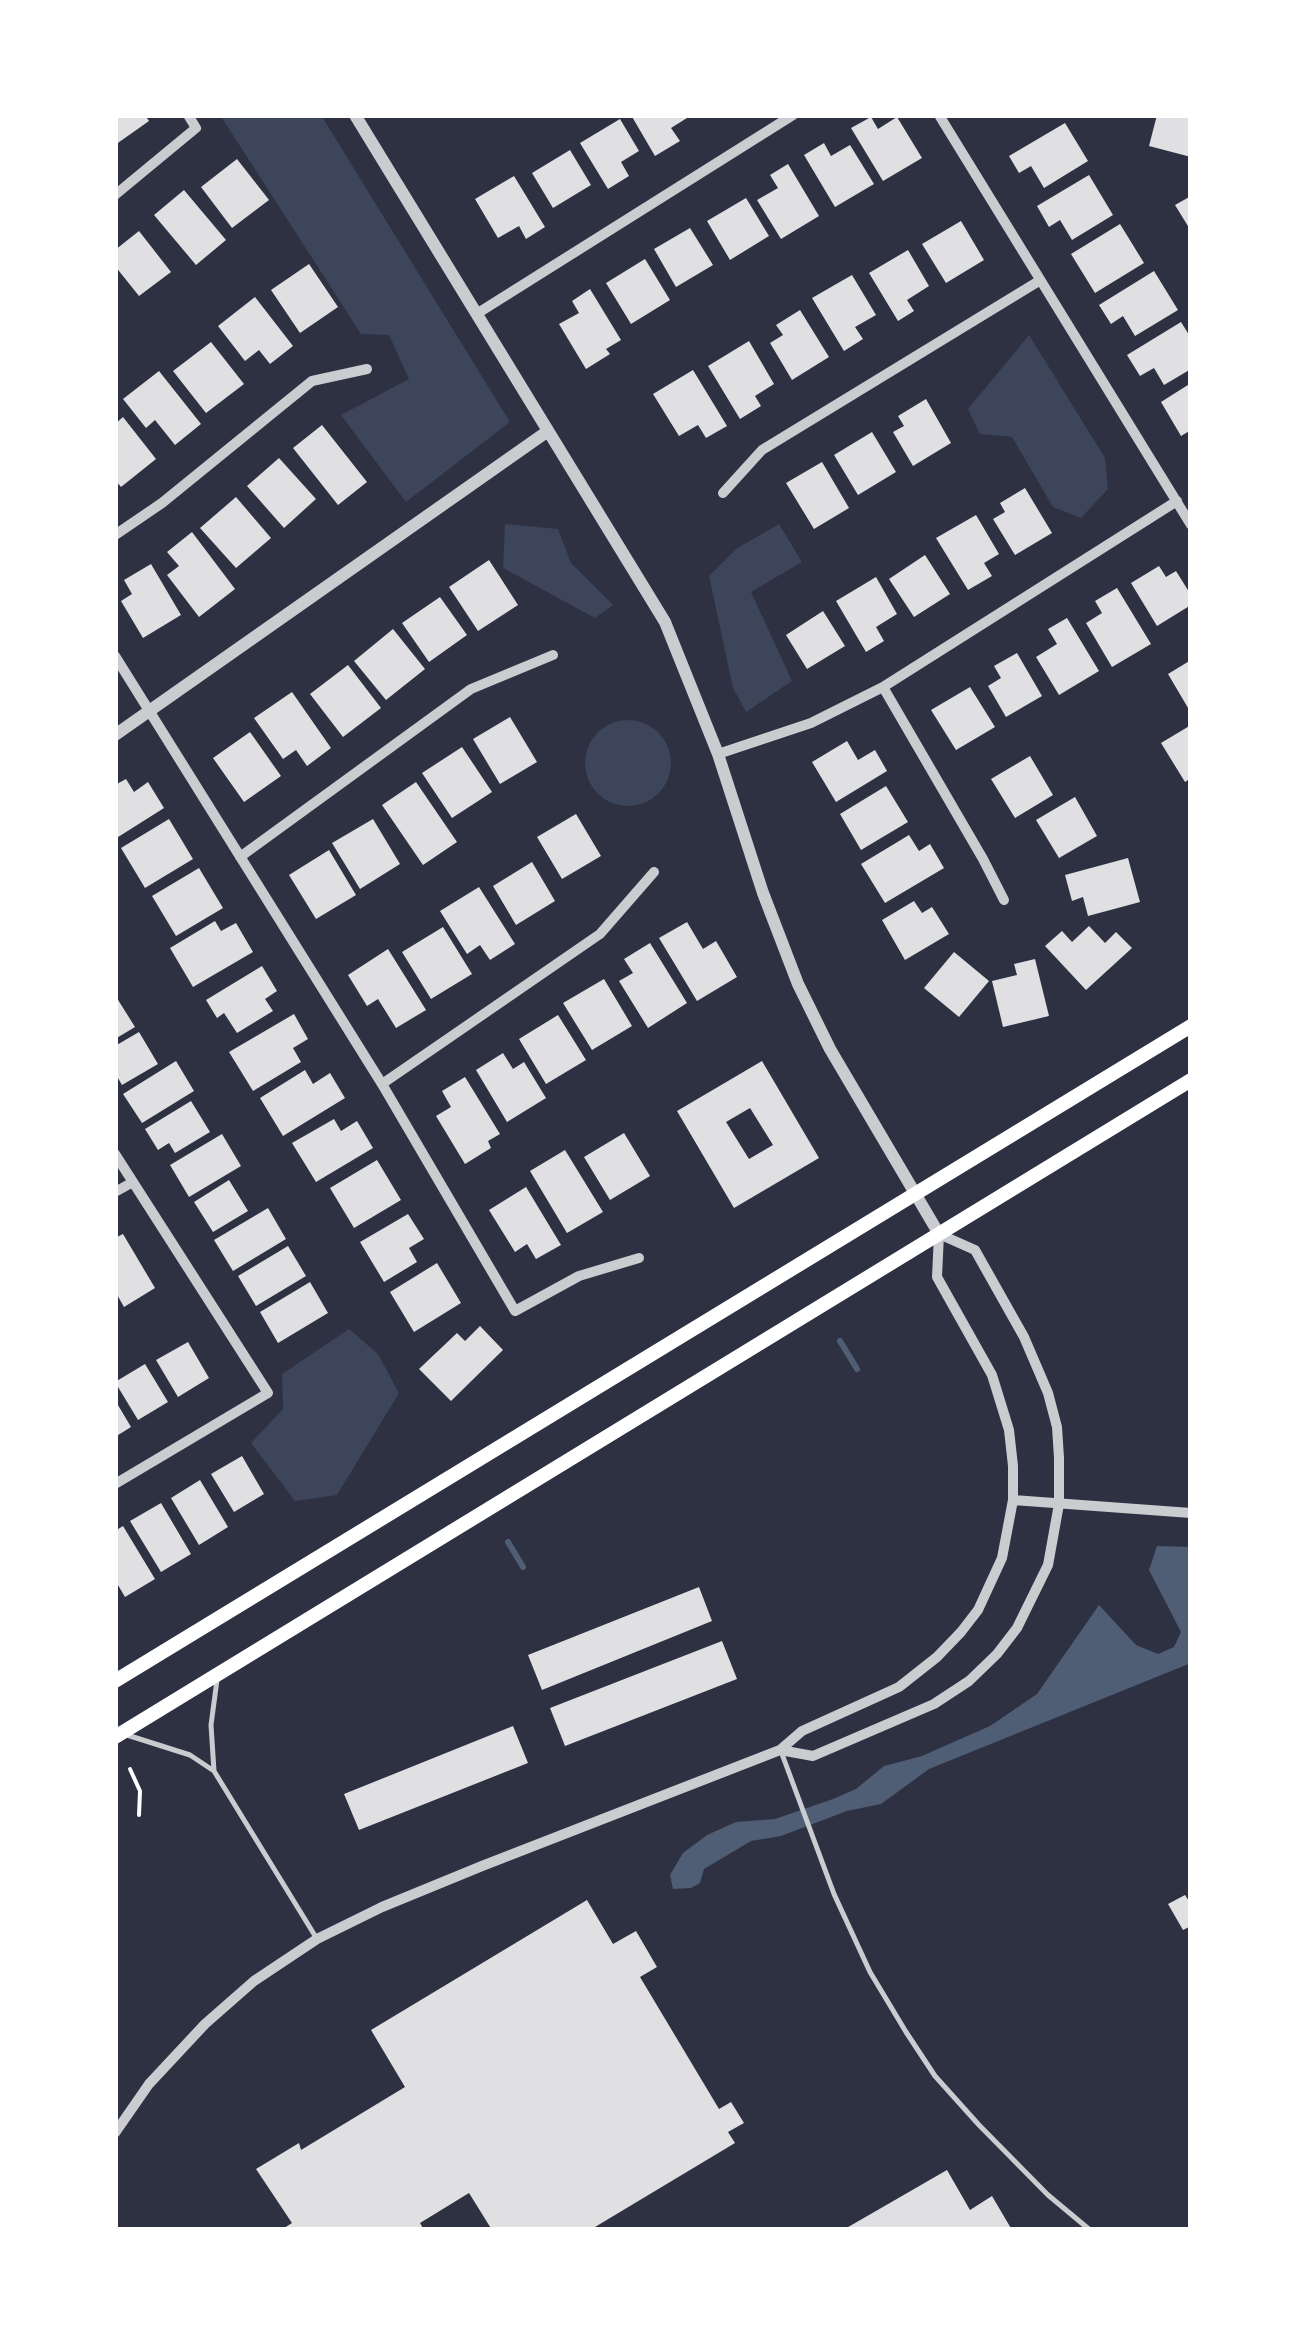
<!DOCTYPE html>
<html>
<head>
<meta charset="utf-8">
<style>
  body { margin:0 }
  #map { position:relative; width:1306px; height:2345px; overflow:hidden; background:#2d3142; font-family:Manrope,sans-serif }
  canvas { display:block }
  .frame { position:absolute; inset:0; border:118px solid #fff; pointer-events:none }
</style>
</head>
<body>
<div id="map">
<canvas width="1306" height="2345"></canvas>
<div class="frame"></div>
</div>
<script>
const context = document.querySelector('canvas').getContext('2d');
context.lineJoin = 'round';
function paint(path, color) {
  context.fillStyle = color;
  context.fill(path, 'evenodd');
}
function shape(rows) {
  const path = new Path2D();
  for (const r of rows) {
    if (r.length === 3) {
      path.moveTo(r[0] + r[2], r[1]);
      path.arc(r[0], r[1], r[2], 0, 2 * Math.PI);
      continue;
    }
    path.moveTo(r[0], r[1]);
    for (let i = 2; i < r.length; i += 2) path.lineTo(r[i], r[i + 1]);
  }
  return path;
}
function strokePath(path, color, width, dash) {
  context.strokeStyle = color;
  context.lineWidth = width;
  context.lineCap = dash ? 'butt' : 'round';
  context.setLineDash(dash || []);
  context.stroke(path);
}
const green = shape([
  [220,115,321,115,510,422,406,502,341,415,409,379,389,335,361,334],
  [1029,335,1105,458,1108,489,1081,518,1053,507,1012,437,980,434,968,409],
  [505,524,558,529,571,563,613,605,595,618,503,568],
  [779,524,802,562,751,592,792,681,746,712,733,688,709,576,736,549],
  [628,763,43],
  [349,1329,378,1354,399,1393,337,1495,295,1501,251,1443,283,1409,282,1374]
]);
const water = shape([
  [1157,1546,1191,1547,1191,1663,929,1769,881,1804,847,1811,781,1836,751,1841,704,1869,700,1883,691,1888,673,1889,670,1875,683,1853,707,1835,736,1822,775,1819,833,1799,856,1789,884,1766,922,1756,990,1726,1037,1694,1099,1605,1136,1645,1158,1654,1174,1647,1181,1632,1149,1570]
]);
const stream = shape([
  [840,1341,857,1369],
  [508,1542,523,1567]
]);
const building = shape([
  [115,115,145,115,149,121,115,145],
  [631,115,685,115,687,118,671,128,680,141,655,156],
  [1157,115,1191,115,1191,157,1149,146],
  [871,117,878,129,897,117,922,158,883,181,851,128],
  [620,119,639,151,621,162,629,176,608,189,580,143],
  [1065,123,1088,161,1044,188,1031,166,1019,173,1009,156],
  [824,143,831,156,850,145,874,184,835,207,804,155],
  [570,150,591,185,553,208,532,173],
  [237,159,269,200,232,228,201,187],
  [788,164,819,216,781,239,757,200,778,188,770,175],
  [1089,175,1113,215,1072,240,1060,220,1049,227,1037,206],
  [514,176,545,227,526,239,519,226,498,238,475,199],
  [184,190,226,240,196,265,154,215],
  [1191,196,1191,231,1175,205],
  [746,198,769,236,730,260,707,221],
  [961,221,984,260,946,283,922,244],
  [1120,224,1144,263,1095,293,1071,254],
  [690,228,713,265,676,287,654,249],
  [139,231,171,272,139,296,115,266,115,250],
  [908,250,929,286,907,300,914,311,898,321,869,273],
  [645,259,670,300,631,324,606,283],
  [309,264,338,307,300,333,271,290],
  [1154,271,1178,310,1135,336,1123,316,1111,324,1099,305],
  [852,275,876,315,855,327,863,339,844,351,812,298],
  [590,289,621,340,606,349,610,354,586,369,559,324,579,313,572,301],
  [255,297,293,346,270,364,259,350,245,361,218,326],
  [800,310,829,357,792,380,770,343,783,335,776,325],
  [1181,322,1191,338,1191,369,1164,385,1154,368,1140,376,1127,355],
  [749,341,774,384,755,396,761,406,740,419,708,366],
  [211,342,244,384,206,413,173,371],
  [693,370,727,426,706,438,698,425,679,436,653,394],
  [159,371,201,424,175,445,155,420,146,428,123,399],
  [1191,383,1191,430,1181,436,1161,402],
  [926,399,951,443,913,466,893,432,904,426,898,416],
  [123,417,156,459,121,487,115,480,115,424],
  [322,425,367,482,338,505,293,448],
  [872,432,896,472,858,495,834,455],
  [279,458,316,499,284,528,247,486],
  [822,462,849,508,814,529,786,483],
  [1025,488,1052,533,1015,555,993,519,1005,512,1000,503],
  [236,497,271,538,236,568,200,528],
  [976,515,999,554,984,563,992,576,968,590,936,538],
  [192,532,235,589,199,617,167,575,179,566,167,552],
  [925,555,950,594,914,617,889,579],
  [489,560,518,605,478,631,449,587],
  [151,564,181,615,143,638,121,601,132,594,124,580],
  [1159,566,1166,577,1176,571,1191,595,1191,605,1157,626,1131,583],
  [876,577,897,614,876,627,884,641,866,652,836,601],
  [1117,588,1151,644,1112,667,1086,623,1102,613,1095,601],
  [440,597,467,635,429,662,402,623],
  [823,611,845,646,807,669,786,635],
  [1067,618,1099,671,1059,695,1036,657,1057,644,1048,629],
  [393,629,425,669,386,700,354,661],
  [1017,653,1042,696,1006,717,988,686,1001,678,994,666],
  [1191,660,1191,713,1168,674],
  [348,665,381,708,343,737,310,694],
  [970,687,995,727,956,750,931,710],
  [292,692,331,748,307,766,296,750,283,759,254,718],
  [510,717,537,762,500,784,473,739],
  [1191,725,1191,778,1185,782,1161,743],
  [250,732,281,776,244,802,213,758],
  [847,741,858,760,875,750,887,771,836,802,812,762],
  [462,747,492,792,452,818,422,773],
  [1030,756,1053,795,1015,818,991,779],
  [126,779,134,792,148,782,164,808,115,839,115,785],
  [416,782,457,842,423,865,382,805],
  [886,786,908,822,861,850,840,814],
  [1075,797,1097,836,1059,858,1036,820],
  [576,814,601,856,562,879,537,837],
  [169,819,193,859,145,888,121,848],
  [373,819,400,864,360,889,332,843],
  [909,835,919,851,930,844,944,868,885,903,861,864],
  [329,850,356,895,316,919,289,875],
  [1128,858,1140,902,1088,916,1083,897,1072,901,1065,875],
  [532,862,555,901,516,925,493,886],
  [199,868,223,908,176,936,152,896],
  [479,887,515,944,490,960,480,945,467,954,440,911],
  [914,901,922,913,932,907,949,934,905,960,882,920],
  [215,921,221,931,236,923,253,952,193,987,170,948],
  [687,922,703,949,716,941,737,977,697,1001,659,938],
  [1089,926,1105,943,1116,932,1132,948,1086,990,1045,946,1062,931,1072,942],
  [443,927,472,974,431,999,402,952],
  [650,943,687,1003,648,1028,619,981,633,973,624,959],
  [388,949,426,1010,396,1028,378,999,367,1006,348,975],
  [954,952,989,981,959,1017,924,988],
  [1035,959,1049,1016,1003,1027,992,981,1017,975,1014,964],
  [262,966,277,991,265,999,273,1011,237,1033,224,1013,217,1018,206,1000],
  [604,979,632,1026,592,1050,563,1003],
  [115,995,135,1027,115,1039],
  [294,1014,308,1039,293,1048,301,1062,253,1091,229,1052],
  [558,1015,586,1060,546,1084,519,1039],
  [139,1032,158,1064,122,1085,115,1073,115,1046],
  [503,1053,513,1069,524,1062,546,1098,507,1122,476,1070],
  [176,1061,194,1091,142,1123,123,1094],
  [762,1061,819,1158,734,1208,677,1111],
  [750,1108,773,1145,749,1159,726,1122],
  [305,1070,313,1084,330,1073,345,1098,283,1136,260,1098],
  [465,1077,500,1134,488,1141,491,1148,465,1164,436,1116,451,1107,442,1091],
  [191,1101,210,1132,175,1153,169,1143,158,1150,145,1129],
  [334,1119,341,1131,357,1121,373,1148,316,1182,292,1143],
  [624,1133,650,1176,610,1200,584,1157],
  [222,1134,241,1166,189,1197,170,1165],
  [565,1150,603,1212,567,1233,530,1171],
  [377,1160,401,1200,354,1228,330,1188],
  [229,1180,248,1211,213,1232,194,1202],
  [526,1187,561,1245,536,1259,527,1244,515,1252,489,1210],
  [268,1208,286,1239,233,1271,214,1240],
  [408,1214,424,1239,409,1248,417,1262,384,1282,360,1242],
  [123,1234,155,1288,124,1307,115,1291,115,1238],
  [288,1246,306,1276,256,1306,238,1276],
  [437,1263,461,1303,414,1332,390,1292],
  [310,1282,328,1313,278,1343,260,1312],
  [480,1326,503,1350,451,1401,419,1369,457,1333,465,1341],
  [188,1342,209,1378,178,1397,156,1360],
  [145,1364,168,1402,138,1420,115,1382],
  [115,1400,131,1427,115,1437],
  [242,1456,264,1494,234,1512,211,1474],
  [200,1480,228,1527,199,1545,171,1498],
  [161,1503,191,1554,161,1572,130,1521],
  [123,1526,155,1579,125,1597,115,1580,115,1531],
  [699,1587,712,1621,542,1690,528,1655],
  [722,1641,737,1679,565,1746,550,1708],
  [513,1726,528,1763,359,1830,344,1794],
  [1185,1895,1191,1904,1191,1926,1183,1930,1168,1904],
  [587,1900,613,1944,636,1931,657,1967,640,1977,719,2109,731,2102,744,2123,728,2132,735,2143,590,2230,492,2230,469,2193,420,2223,424,2230,281,2230,292,2223,256,2169,299,2143,301,2150,405,2087,371,2030],
  [947,2170,970,2210,992,2196,1012,2230,843,2230]
]);
const path = shape([
  [130,1769,140,1791,139,1815]
]);
const service = shape([
  [127,1735,190,1755,214,1771,317,1939],
  [782,1754,834,1894,870,1972,906,2032,935,2076,979,2125,1048,2195,1090,2230],
  [214,1771,211,1725,217,1680]
]);
const minor = shape([
  [939,115,1191,525],
  [115,195,196,128,188,115],
  [478,313,793,115],
  [723,493,762,450,1039,281],
  [115,535,162,503,312,381,367,369],
  [115,656,382,1084,515,1311,579,1276,639,1258],
  [883,687,983,859,1004,900],
  [718,754,811,723,883,687,1177,501],
  [240,857,471,689,553,655],
  [382,1084,600,934,654,872],
  [115,1154,268,1393,115,1484],
  [115,1192,133,1182],
  [1013,1500,1191,1513],
  [115,2133,149,2084,205,2024,254,1981,317,1939,382,1907,482,1866,780,1750,802,1731,899,1687,937,1657,961,1632,978,1610,1002,1558,1013,1500,1013,1466,1009,1430,992,1375,937,1277,939,1234,975,1250,1024,1337,1048,1393,1057,1427,1059,1458,1059,1504,1048,1565,1017,1628,997,1654,969,1681,934,1704,813,1756,780,1750]
]);
const tertiary = shape([
  [355,115,665,622,718,754,763,893,798,984,830,1049,939,1234],
  [115,735,548,431]
]);
const secondary = shape([
  [115,1681,1191,1026],
  [115,1737,1191,1080]
]);
paint(green, '#3c4559');
paint(water, '#4f5d75');
strokePath(stream, '#4f5d75', 6);
paint(building, '#e0e0e3');
strokePath(path, '#fff', 4);
strokePath(service, '#caccd0', 5);
strokePath(minor, '#caccd0', 10);
strokePath(tertiary, '#caccd0', 12);
strokePath(secondary, '#fff', 14);
</script>
</body>
</html>
